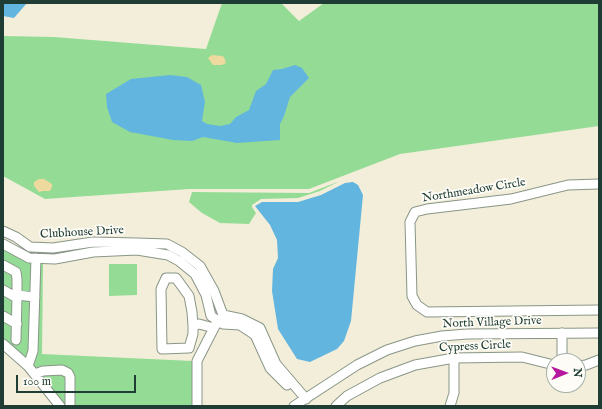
<!DOCTYPE html>
<html>
<head>
<meta charset="utf-8">
<style>
  body { margin:0 }
  #map { position:relative; width:602px; height:409px; overflow:hidden; background:#f3eeda; font-family:"IM FELL English",serif }
  canvas { display:block }
  .frame { position:absolute; inset:0; border:4px solid #1f3d34; pointer-events:none }
  .north { position:absolute; left:546px; top:353px; width:40px; height:40px; box-sizing:border-box; background:#fdfcf7; border:1px solid #a4b0a9; border-radius:50%; rotate:89deg; font-size:11px; font-weight:700; line-height:16px; text-align:center; color:#1f3d34 }
  .north::after { content:''; display:block; margin:auto; width:14px; height:18px; background:#b5179e; clip-path:polygon(50% 0,100% 100%,50% 72%,0 100%) }
  .scale { position:absolute; left:16px; top:375px; width:120px; height:18px; box-sizing:border-box; border:2px solid #1f3d34; border-top:0; padding-left:5px; font-size:12px; line-height:14px; white-space:nowrap; color:#1f3d34; -webkit-text-stroke:3px #fdfcf7; paint-order:stroke }
</style>
</head>
<body>
<div id="map">
<canvas width="602" height="409"></canvas>
<div class="frame"></div>
<div class="north">N</div>
<div class="scale">100 m</div>
</div>
<script>
const context = document.querySelector('canvas').getContext('2d');
context.lineJoin = 'round';
function paint(path, color) {
  context.fillStyle = color;
  context.fill(path, 'evenodd');
}
function shape(rows) {
  const path = new Path2D();
  for (const r of rows) {
    path.moveTo(r[0], r[1]);
    for (let i = 2; i < r.length; i += 2) path.lineTo(r[i], r[i + 1]);
  }
  return path;
}
function strokePath(path, color, width, dash) {
  context.strokeStyle = color;
  context.lineWidth = width;
  context.lineCap = dash ? 'butt' : 'round';
  context.setLineDash(dash || []);
  context.stroke(path);
}
function label(font, color, halo, rows, align = 'center') {
  context.font = font + ' "IM FELL English",serif';
  context.lineWidth = 3.5;
  context.setLineDash([]);
  context.textBaseline = 'middle';
  context.strokeStyle = halo;
  context.fillStyle = color;
  for (const [text, x, y, turn = 0] of rows) {
    context.save();
    context.translate(x, y);
    context.rotate((+turn || 0) * Math.PI / 180);
    context.textAlign = isNaN(turn) ? turn : align;
    if (halo) context.strokeText(text, 0, 0);
    context.fillText(text, 0, 0);
    context.restore();
  }
}
const green = shape([
  [222,3,281,3,299,21,324,3,599,3,599,126,400,154,309,189,189,189,45,199,3,176,3,36,54,37,206,49],
  [340,181,320,191,298,198,261,199,252,205,252,207,256,213,249,224,220,223,202,213,189,202,192,192,309,193],
  [3,249,31,262,29,350,26,358,3,339],
  [40,262,43,262,42,354,193,361,192,406,66,406,33,365,38,351],
  [109,264,137,264,137,295,109,296]
]);
const sand = shape([
  [212,55,222,56,224,57,226,63,222,65,213,65,208,58],
  [39,179,44,179,52,184,52,187,50,191,43,191,39,192,34,186,34,182]
]);
const water = shape([
  [3,3,27,3,14,18,3,16],
  [295,65,302,68,309,78,290,97,284,116,280,124,280,140,237,143,203,137,192,141,173,140,130,132,112,122,107,107,106,94,131,79,170,75,187,77,201,85,205,102,202,121,207,124,220,126,230,124,236,117,249,110,256,91,266,84,273,70,282,69],
  [353,182,358,185,363,195,351,321,344,341,337,349,310,362,297,359,278,329,272,291,273,269,278,258,277,240,270,225,255,206,262,202,298,202,321,195,345,183]
]);
const minor = shape([
  [599,184,568,185,511,199,427,209,415,212,410,222,412,296,417,305,427,312,599,310],
  [3,231,16,237,30,247,53,248,93,242,137,243,167,244,182,252,200,266,214,291,223,315,242,319,260,328,276,364,306,399],
  [3,244,29,258,55,259,93,252,137,250,168,255,179,261,195,274,206,295,211,316,223,324,240,325,255,335,270,368,287,385],
  [3,265,16,272,17,279,17,295,35,297],
  [3,290,17,298],
  [3,316,17,324],
  [193,326,192,312,189,296,176,278,166,278,161,289,162,349,189,348,193,334,193,326,199,324,214,328],
  [562,333,562,361],
  [16,340,17,295],
  [3,344,28,366,60,406],
  [28,366,33,351,36,258],
  [578,366,586,365,599,360],
  [35,374,43,371,62,370,68,373,70,377,70,406],
  [197,406,197,361,216,324],
  [294,406,357,365,387,350,415,341,442,336,467,334,599,333],
  [336,406,347,396,380,378,415,365,454,358,522,357,554,365],
  [450,406,454,393,454,358]
]);
const streetNames = [
  ["Northmeadow Circle",474,191,-9],
  ["Clubhouse Drive",82,233,-3],
  ["North Village Drive",492,323,-2],
  ["Cypress Circle",475,347,-3]
];
paint(green, '#94dc96');
paint(sand, '#eeda9e');
paint(water, '#62b5de');
strokePath(minor, '#899687', 11);
strokePath(minor, '#fff', 9);
label('12px', '#1f3d34', '#fdfcf7', streetNames);
</script>
</body>
</html>
